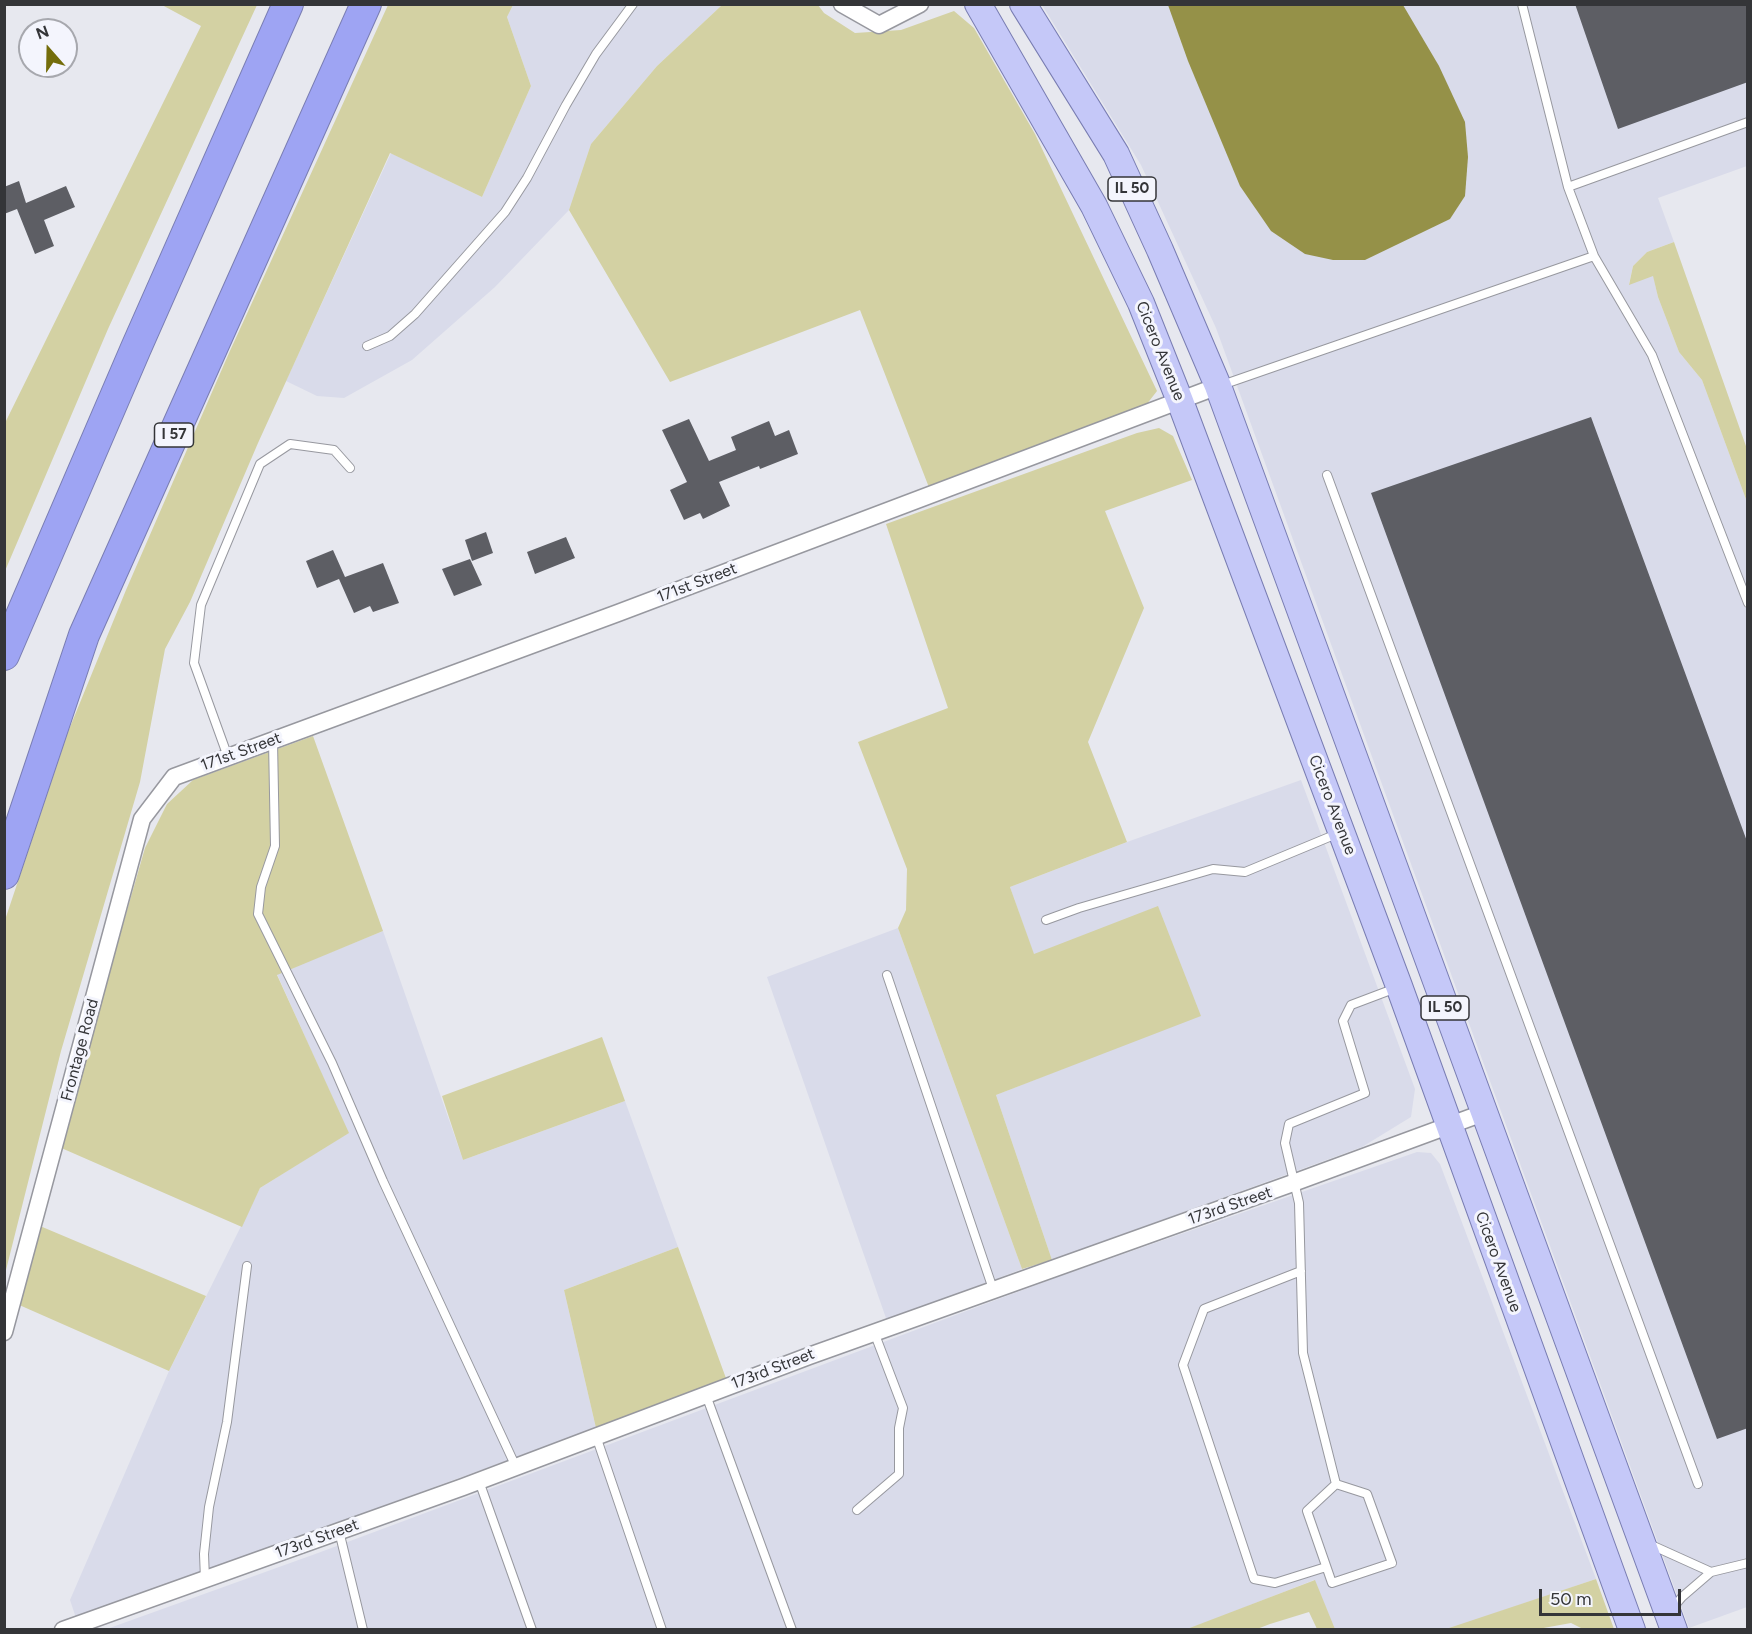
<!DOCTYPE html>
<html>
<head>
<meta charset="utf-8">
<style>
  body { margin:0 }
  #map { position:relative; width:1752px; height:1634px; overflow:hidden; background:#e7e8ef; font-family:Figtree,sans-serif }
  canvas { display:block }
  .frame { position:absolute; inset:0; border:6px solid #343538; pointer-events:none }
  .north { position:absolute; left:18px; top:18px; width:60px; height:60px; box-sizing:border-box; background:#f4f5fd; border:2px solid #a7a8ae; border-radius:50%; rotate:340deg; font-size:16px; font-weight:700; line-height:24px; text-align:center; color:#343538 }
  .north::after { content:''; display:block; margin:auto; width:21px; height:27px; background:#746d0b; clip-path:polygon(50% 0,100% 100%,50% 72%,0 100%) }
  .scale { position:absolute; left:1539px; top:1589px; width:142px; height:27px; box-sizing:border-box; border:3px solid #343538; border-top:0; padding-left:8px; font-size:18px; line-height:21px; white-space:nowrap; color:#343538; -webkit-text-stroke:4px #f4f5fd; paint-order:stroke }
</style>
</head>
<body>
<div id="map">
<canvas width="1752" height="1634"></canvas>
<div class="frame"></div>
<div class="north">N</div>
<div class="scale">50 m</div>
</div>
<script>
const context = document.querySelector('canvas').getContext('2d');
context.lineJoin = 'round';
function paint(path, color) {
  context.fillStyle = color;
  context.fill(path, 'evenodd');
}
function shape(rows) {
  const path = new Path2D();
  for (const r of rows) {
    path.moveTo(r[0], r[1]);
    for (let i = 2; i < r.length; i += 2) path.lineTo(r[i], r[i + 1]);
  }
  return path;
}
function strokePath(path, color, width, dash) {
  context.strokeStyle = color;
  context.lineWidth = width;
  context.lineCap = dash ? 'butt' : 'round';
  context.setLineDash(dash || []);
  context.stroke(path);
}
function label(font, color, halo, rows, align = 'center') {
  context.font = font + ' Figtree,sans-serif';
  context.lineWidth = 6;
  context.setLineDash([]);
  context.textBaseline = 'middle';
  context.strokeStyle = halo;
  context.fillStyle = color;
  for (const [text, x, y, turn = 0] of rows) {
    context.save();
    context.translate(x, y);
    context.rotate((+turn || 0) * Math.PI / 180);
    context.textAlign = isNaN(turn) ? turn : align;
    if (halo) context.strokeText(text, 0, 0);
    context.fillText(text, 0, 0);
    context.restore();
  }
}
const built = shape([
  [513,5,722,5,657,66,591,144,569,210,495,287,412,360,344,398,317,396,286,381,391,153,482,197,531,86,507,17],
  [1042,5,1747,5,1747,166,1658,198,1674,242,1647,252,1633,266,1629,284,1653,275,1658,297,1679,352,1702,380,1747,502,1747,1607,1689,1628,1216,328,1141,165],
  [1301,780,1415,1089,1411,1117,1362,1147,1052,1260,996,1095,1072,1065,1010,887,1127,842],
  [898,928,1022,1269,887,1321,767,977],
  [383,931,463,1160,625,1101,678,1247,564,1290,596,1428,76,1618,70,1600,169,1371,260,1188,348,1133,277,974],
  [1417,1152,1431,1153,1440,1164,1596,1579,1446,1630,1335,1629,1314,1580,1187,1630,104,1630,318,1553,1063,1275]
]);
const green = shape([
  [162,5,257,5,108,329,5,571,5,423,201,26],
  [388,5,513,5,507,17,531,86,482,197,390,153,258,443,190,602,165,649,140,782,61,1051,5,1274,5,920,68,732,126,590,229,353],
  [722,5,818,5,824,13,855,33,901,30,954,11,974,28,1035,134,1157,391,1143,409,930,490,860,310,670,382,569,210,591,144,657,66],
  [1674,242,1747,449,1747,502,1702,380,1679,352,1658,297,1653,276,1629,285,1633,266,1647,252],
  [1159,428,1173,436,1192,480,1105,511,1144,608,1088,742,1127,842,1010,887,1034,954,1158,906,1201,1016,996,1095,1052,1260,1022,1269,898,928,906,910,907,869,858,742,948,708,886,524,1137,433],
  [313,736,383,931,277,975,349,1133,260,1188,242,1227,59,1147,145,848,167,804,193,780],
  [602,1037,625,1101,463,1160,442,1096],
  [40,1226,206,1296,169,1371,17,1304],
  [678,1247,727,1381,596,1428,564,1290],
  [1596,1579,1614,1629,1583,1629,1571,1623,1538,1629,1446,1629],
  [1315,1580,1335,1629,1317,1629,1309,1612,1270,1624,1257,1629,1187,1629]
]);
const water = shape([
  [1168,5,1403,5,1439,66,1465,122,1468,157,1465,196,1450,219,1365,260,1333,260,1305,254,1271,231,1240,186,1188,61]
]);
const building = shape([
  [1575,4,1748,4,1748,82,1618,129],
  [19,181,26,203,66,186,75,207,44,220,54,246,35,254,17,209,4,214,4,187],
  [1591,417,1748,844,1748,1428,1717,1439,1371,493],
  [689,419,709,461,736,450,731,437,769,421,775,436,789,430,798,454,760,469,759,466,719,482,730,506,703,519,700,513,684,520,670,490,687,482,662,430],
  [486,532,493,553,472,561,465,540],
  [566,537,575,558,535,574,527,552],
  [333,550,345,577,383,563,399,603,373,612,370,606,354,613,339,579,317,588,306,561],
  [470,559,482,585,454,596,442,569]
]);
const lane = shape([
  [1568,187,1748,122],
  [1594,256,1652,355,1748,603],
  [367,346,390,336,415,314,505,212,527,178,566,105,596,54,633,4],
  [1222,385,1594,256,1568,187,1522,4],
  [1327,475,1698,1484],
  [273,741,275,846,261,887,258,914,332,1063,383,1181,516,1467],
  [228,757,194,663,201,605,260,464,290,444,334,450,350,468],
  [1046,920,1079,908,1213,869,1245,872,1339,833],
  [887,975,993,1289],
  [1301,1271,1204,1309,1183,1365,1254,1579,1275,1583,1326,1567],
  [706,1395,792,1630],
  [596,1436,662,1630],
  [479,1481,532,1630],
  [1336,1484,1307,1511,1332,1583,1392,1563,1367,1494,1336,1484,1303,1353,1299,1203,1285,1143,1289,1124,1365,1093,1343,1021,1351,1005,1396,988],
  [857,1510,899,1474,899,1428,903,1408,874,1332],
  [339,1531,363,1630],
  [1649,1544,1711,1572],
  [205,1579,204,1554,209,1507,227,1422,247,1266],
  [1671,1610,1682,1597,1711,1572,1748,1563]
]);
const street = shape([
  [842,4,879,25,920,4],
  [4,1332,142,819,174,777,618,613,1218,386],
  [63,1630,463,1487,809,1356,1293,1183,1483,1113]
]);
const primary = shape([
  [978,4,1094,206,1141,303,1180,401,1399,986,1632,1630],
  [1023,4,1116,154,1160,250,1218,386,1674,1630]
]);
const highway = shape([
  [4,655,136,348,288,4],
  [4,874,84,635,366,4]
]);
const shields = [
  [1132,189,48],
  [174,435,39],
  [1445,1008,48]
];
const shieldNames = [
  ["IL 50",1132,189],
  ["I 57",174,435],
  ["IL 50",1445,1008]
];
const streetNames = [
  ["Cicero Avenue",1160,351,68],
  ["171st Street",697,583,-21],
  ["171st Street",241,752,-20],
  ["Cicero Avenue",1332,805,69],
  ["Frontage Road",80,1050,-75],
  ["173rd Street",1230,1206,-19],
  ["Cicero Avenue",1498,1262,70],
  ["173rd Street",773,1369,-21],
  ["173rd Street",317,1539,-20]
];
paint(built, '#d9dbea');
paint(green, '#d3d1a3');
paint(water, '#959148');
paint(building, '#5d5e64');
strokePath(lane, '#97989f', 10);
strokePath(street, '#97989f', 19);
strokePath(primary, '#797db2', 28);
strokePath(highway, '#797db2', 32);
strokePath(lane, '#fff', 8);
strokePath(street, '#fff', 16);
strokePath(primary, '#c5c8f8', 26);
strokePath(highway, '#9ea4f3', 30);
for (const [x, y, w] of shields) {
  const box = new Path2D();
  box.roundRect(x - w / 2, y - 12, w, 24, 4.5);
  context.fillStyle = '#f4f5fd';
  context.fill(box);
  strokePath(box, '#343538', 1.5);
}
label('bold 15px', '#343538', null, shieldNames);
label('16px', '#343538', '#f4f5fd', streetNames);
</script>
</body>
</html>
